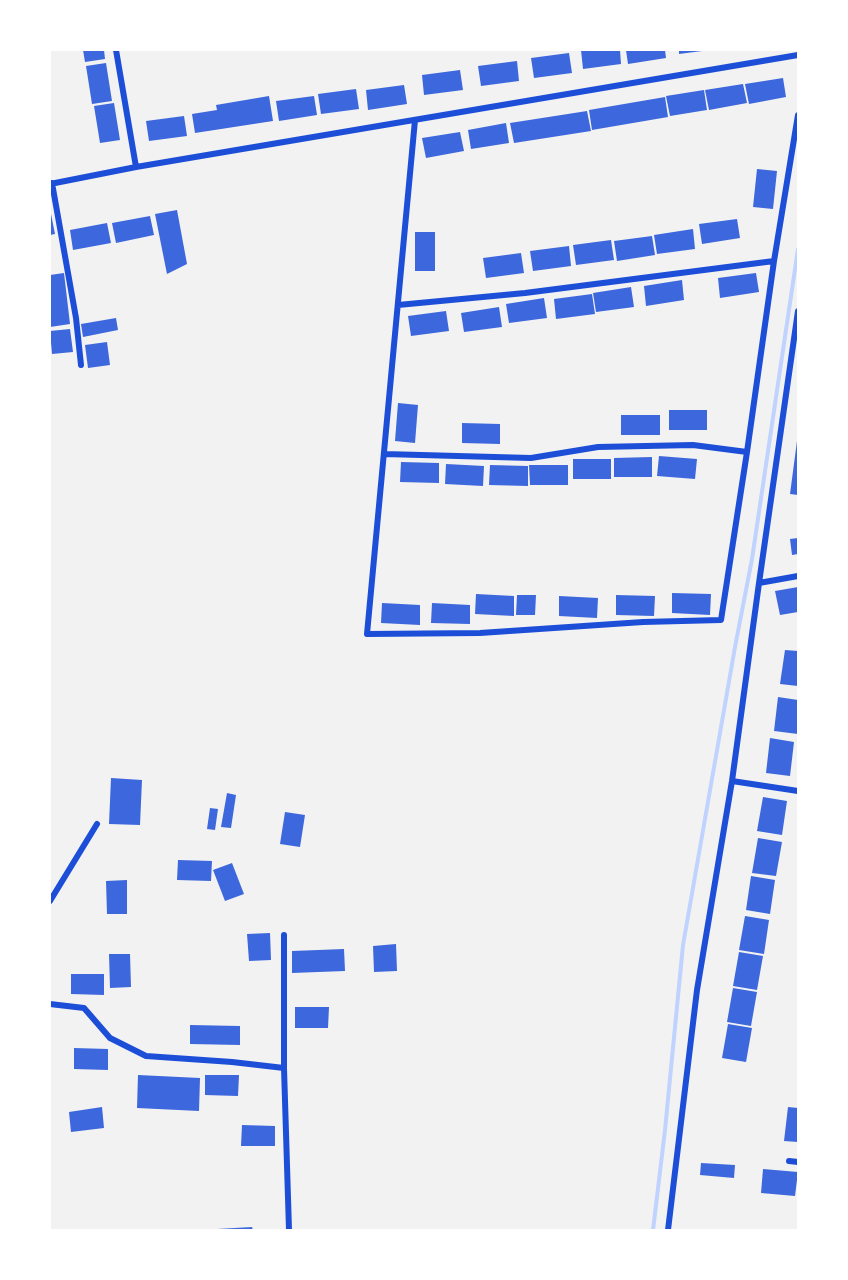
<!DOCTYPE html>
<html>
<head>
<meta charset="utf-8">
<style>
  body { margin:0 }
  #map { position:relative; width:848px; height:1280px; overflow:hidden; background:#f2f2f2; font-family:"IBM Plex Sans",sans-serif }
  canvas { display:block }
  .frame { position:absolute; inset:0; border:51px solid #fff; pointer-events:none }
</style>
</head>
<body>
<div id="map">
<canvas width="848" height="1280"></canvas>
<div class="frame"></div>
</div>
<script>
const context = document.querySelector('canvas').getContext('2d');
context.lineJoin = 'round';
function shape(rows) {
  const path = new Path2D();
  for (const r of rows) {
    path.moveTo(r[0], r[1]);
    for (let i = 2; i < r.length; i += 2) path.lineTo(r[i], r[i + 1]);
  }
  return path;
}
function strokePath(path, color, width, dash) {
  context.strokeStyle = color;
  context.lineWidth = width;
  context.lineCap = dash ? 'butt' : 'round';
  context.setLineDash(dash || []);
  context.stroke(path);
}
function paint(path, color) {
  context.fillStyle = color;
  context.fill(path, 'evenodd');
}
const stream = shape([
  [653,1230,665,1130,683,945,735,647,752,559,798,249]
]);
const building = shape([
  [83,50,104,50,105,59,85,62],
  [581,50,620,50,621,64,583,69],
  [626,50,665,50,666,58,628,64],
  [679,50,702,50,702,51,679,54],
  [569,53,572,73,534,78,531,58],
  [517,61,519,81,481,86,478,66],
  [106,63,112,101,92,104,86,66],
  [460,70,463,90,424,95,422,75],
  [783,78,786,97,749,104,745,84],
  [743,84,747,103,709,110,705,90],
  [404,85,407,104,368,110,366,90],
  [356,89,359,109,321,114,318,94],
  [704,90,707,110,670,116,666,96],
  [269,96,273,121,195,133,192,114,217,110,216,105],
  [314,96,317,115,279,121,276,101],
  [665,97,668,117,592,130,589,110],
  [114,103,120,140,100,143,94,106],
  [587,111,591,131,514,143,510,123],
  [184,116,187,136,149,141,146,121],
  [506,123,509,143,471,149,468,130],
  [460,132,464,151,426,158,422,138],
  [757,169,777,171,773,209,753,207],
  [177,210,187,264,167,274,155,214],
  [50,214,51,214,55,234,50,235],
  [150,216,154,235,116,243,112,223],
  [737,219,740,238,702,244,699,224],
  [107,223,111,243,73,250,70,230],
  [693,229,695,249,657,254,654,235],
  [415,232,435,232,435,271,415,271],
  [652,236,655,255,617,261,614,241],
  [611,240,614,260,576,265,573,245],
  [569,246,571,266,533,271,530,251],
  [521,253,524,273,486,278,483,258],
  [64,273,70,324,50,327,50,275],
  [756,273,759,292,720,298,718,278],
  [682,280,684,300,646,306,644,286],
  [631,287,634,307,596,312,593,293],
  [592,294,595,314,556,319,554,299],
  [544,298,547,318,509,323,506,304],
  [499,307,502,327,464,332,461,313],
  [446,311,449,331,411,336,408,316],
  [116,318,118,330,83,337,81,324],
  [70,329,73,352,52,354,50,331],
  [107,342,110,365,88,368,85,345],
  [398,403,418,405,415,443,395,441],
  [669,410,707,410,707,430,669,430],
  [621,415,660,415,660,435,621,435],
  [462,423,500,424,500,444,462,443],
  [797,441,798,442,798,495,790,494],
  [659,456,697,459,695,479,657,476],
  [652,457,652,477,614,477,614,458],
  [573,459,611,459,611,479,573,479],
  [401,462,439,463,439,483,400,482],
  [446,464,484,466,483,486,445,484],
  [490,465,528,466,528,486,489,485],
  [529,465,568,465,568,485,530,485],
  [798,538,798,554,792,555,790,539],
  [798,587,798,612,780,615,775,591],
  [672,593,711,594,710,615,672,613],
  [476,594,514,596,514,616,475,614],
  [517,595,536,595,535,615,516,615],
  [616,595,655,596,654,616,616,615],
  [559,596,598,598,597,618,559,616],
  [382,603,420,605,420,625,381,623],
  [432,603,470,605,470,624,431,623],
  [785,650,798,651,798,686,780,684],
  [778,697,798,700,798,734,774,731],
  [770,738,794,742,790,776,766,773],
  [111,778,142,780,140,825,109,824],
  [227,793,236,795,231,828,221,827],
  [763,797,787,801,782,835,757,831],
  [210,808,218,809,215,830,207,829],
  [285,812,305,815,300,847,280,844],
  [758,838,782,842,776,876,752,873],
  [178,860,212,861,211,881,177,880],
  [232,863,244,894,225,901,213,870],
  [751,876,775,880,770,914,746,910],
  [127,880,127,914,107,914,106,881],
  [745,916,769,920,764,954,739,950],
  [270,933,271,960,249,961,247,934],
  [396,944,397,971,374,972,373,946],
  [344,949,345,971,292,973,292,951],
  [739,952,763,956,757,990,733,986],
  [109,954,130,954,131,987,110,988],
  [71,974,104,974,104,995,71,994],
  [733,988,757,992,751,1026,727,1022],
  [295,1007,329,1007,328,1028,295,1028],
  [728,1024,752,1028,746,1062,722,1058],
  [190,1025,240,1026,240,1045,190,1044],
  [74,1048,108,1049,108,1070,74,1069],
  [138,1075,200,1078,199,1111,137,1108],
  [205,1075,239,1075,238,1096,205,1095],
  [102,1107,104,1128,71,1132,69,1112],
  [788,1107,798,1108,798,1142,784,1141],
  [242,1125,275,1126,275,1146,241,1146],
  [701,1163,735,1165,734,1178,700,1175],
  [763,1169,798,1172,795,1196,761,1193],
  [252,1227,253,1230,217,1230,217,1229]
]);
const minor = shape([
  [116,50,136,167],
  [415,120,367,634,480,633,643,622,721,620,747,452,774,261,798,115],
  [52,183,76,318,81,365],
  [50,184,136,167,798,55],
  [398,305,525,293,774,261],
  [384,454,531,458,598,447,693,445,747,452],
  [759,583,798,576],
  [732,781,798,791],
  [50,901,97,824],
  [50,1004,84,1008,110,1038,146,1056,232,1062,284,1068,289,1230],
  [284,1068,284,935],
  [789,1161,798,1162],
  [668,1230,697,990,732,781,759,583,798,311]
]);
strokePath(stream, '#bfd3fe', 4);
paint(building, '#3d67dc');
strokePath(minor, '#1d4ed8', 6);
</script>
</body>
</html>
